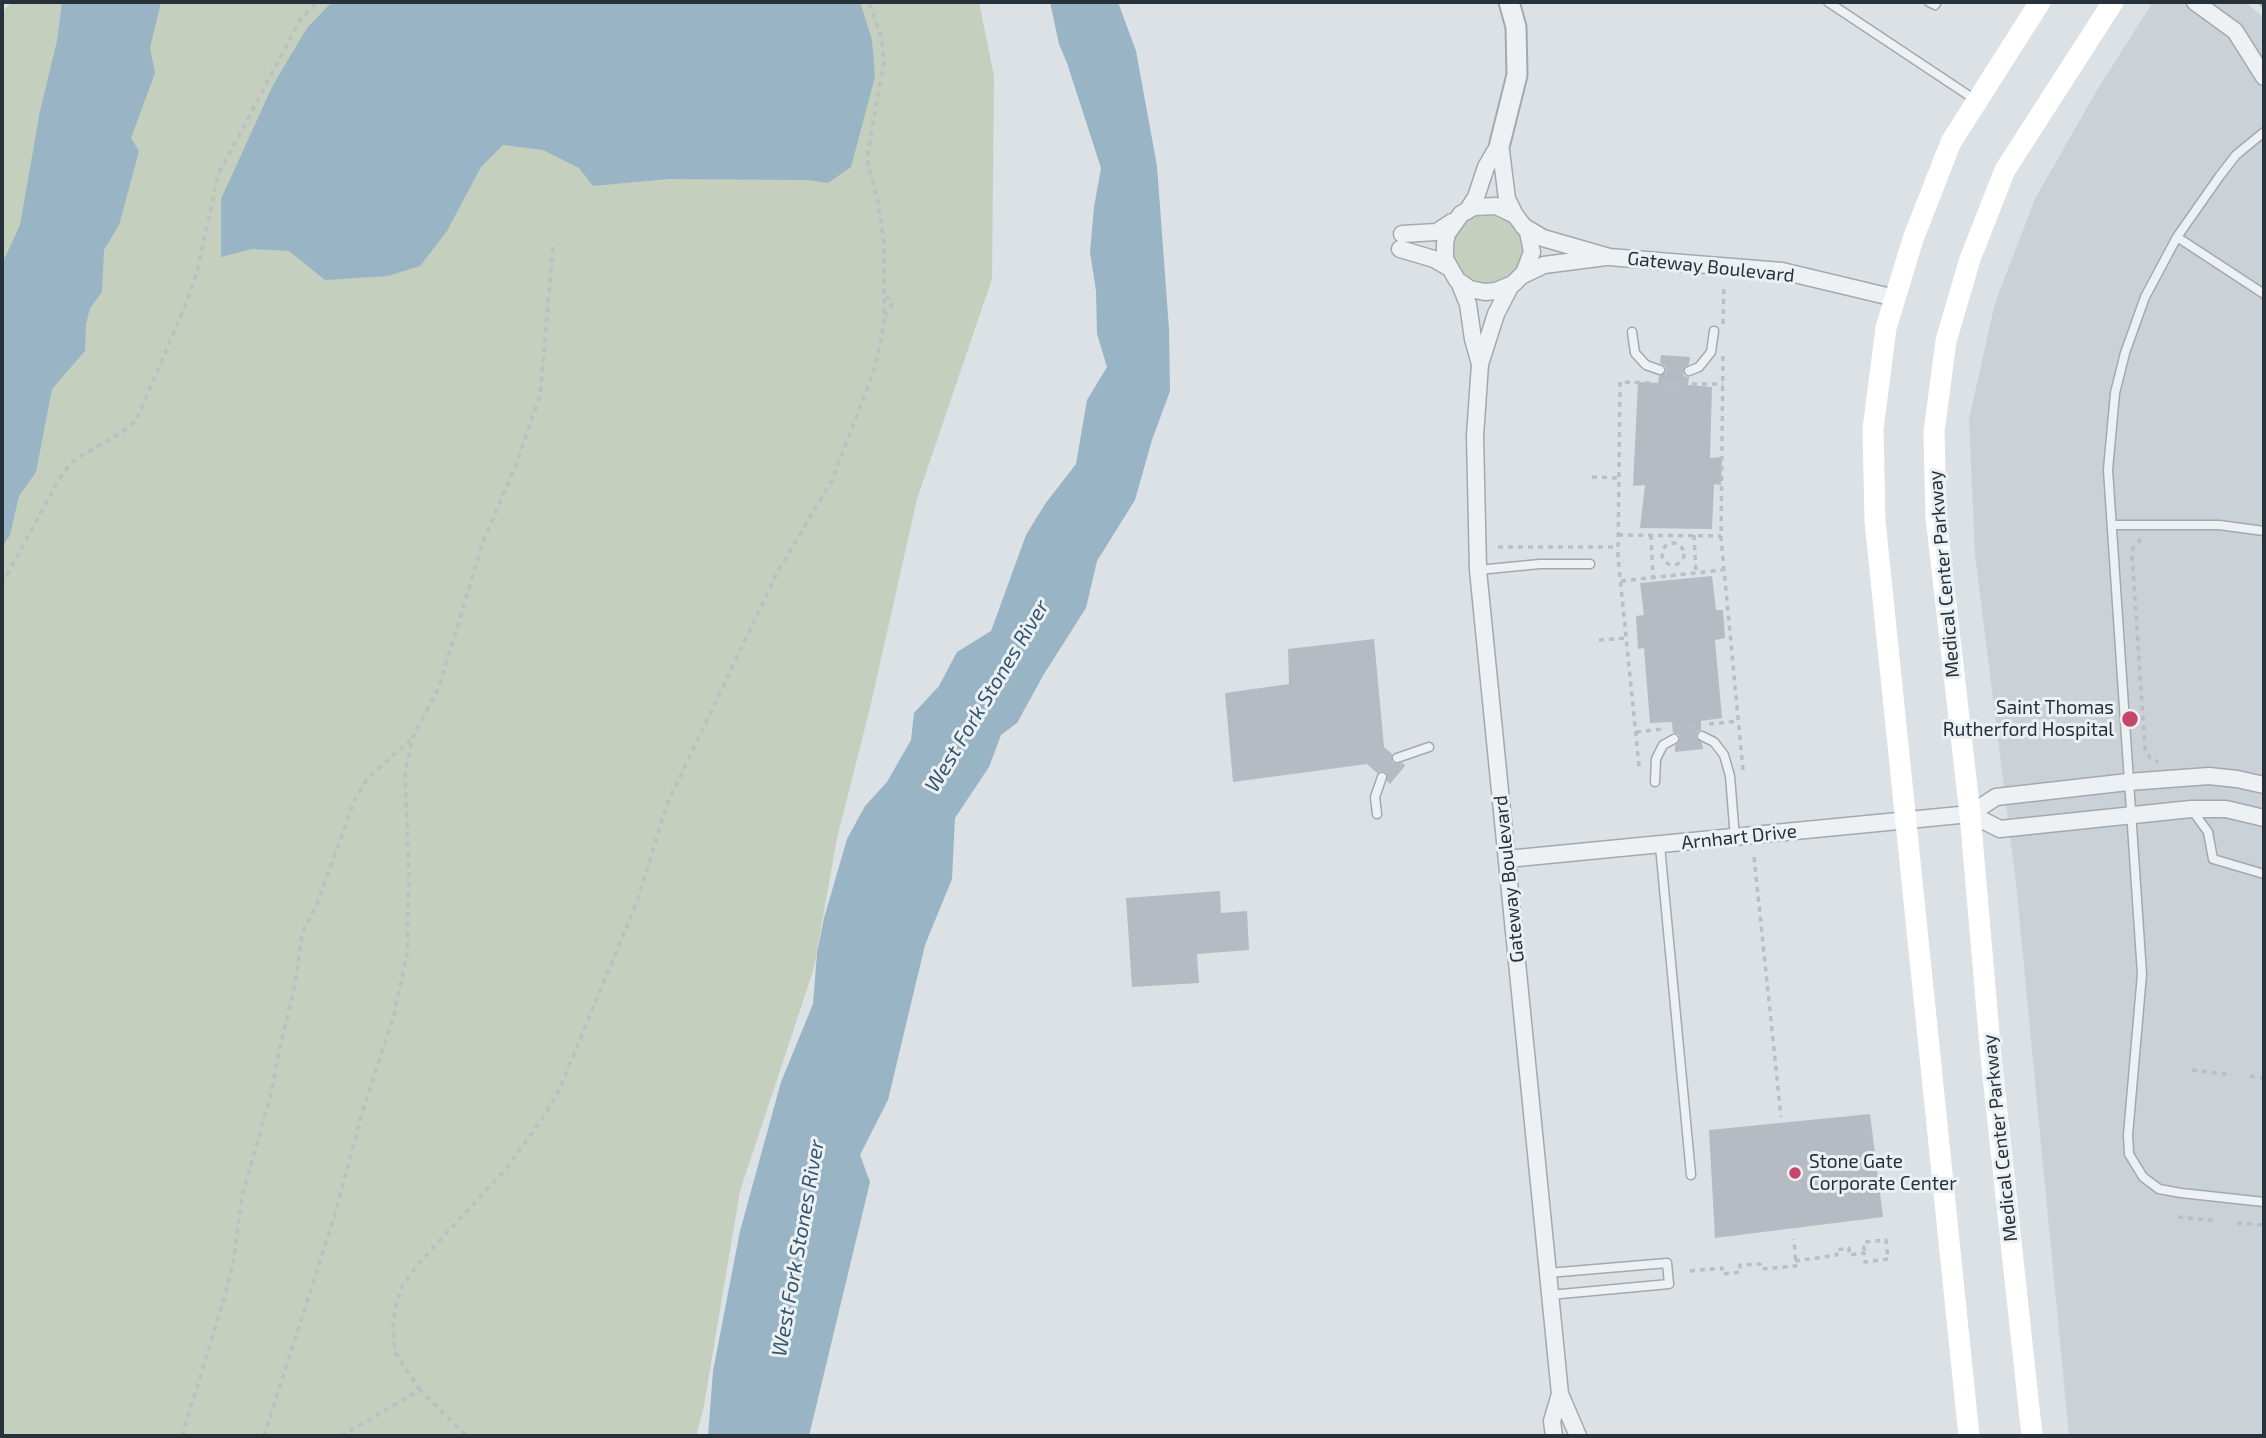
<!DOCTYPE html>
<html>
<head>
<meta charset="utf-8">
<style>
  body { margin:0 }
  #map { position:relative; width:2266px; height:1438px; overflow:hidden; background:#dce1e5; font-family:"Exo 2",sans-serif }
  canvas { display:block }
  .frame { position:absolute; inset:0; border:4px solid #27313b; pointer-events:none }
</style>
</head>
<body>
<div id="map">
<canvas width="2266" height="1438"></canvas>
<div class="frame"></div>
</div>
<script>
const context = document.querySelector('canvas').getContext('2d');
context.lineJoin = 'round';
function paint(path, color) {
  context.fillStyle = color;
  context.fill(path, 'evenodd');
}
function shape(rows) {
  const path = new Path2D();
  for (const r of rows) {
    if (r.length === 3) {
      path.moveTo(r[0] + r[2], r[1]);
      path.arc(r[0], r[1], r[2], 0, 2 * Math.PI);
      continue;
    }
    path.moveTo(r[0], r[1]);
    for (let i = 2; i < r.length; i += 2) path.lineTo(r[i], r[i + 1]);
  }
  return path;
}
function strokePath(path, color, width, dash) {
  context.strokeStyle = color;
  context.lineWidth = width;
  context.lineCap = dash ? 'butt' : 'round';
  context.setLineDash(dash || []);
  context.stroke(path);
}
function label(font, color, halo, rows, align = 'center') {
  context.font = font + ' "Exo 2",sans-serif';
  context.lineWidth = 6;
  context.setLineDash([]);
  context.textBaseline = 'middle';
  context.strokeStyle = halo;
  context.fillStyle = color;
  for (const [text, x, y, turn = 0] of rows) {
    context.save();
    context.translate(x, y);
    context.rotate((+turn || 0) * Math.PI / 180);
    context.textAlign = isNaN(turn) ? turn : align;
    if (halo) context.strokeText(text, 0, 0);
    context.fillText(text, 0, 0);
    context.restore();
  }
}
const built = shape([
  [2153,2,2245,2,2264,18,2264,1436,2069,1436,2016,883,1975,554,1969,419,1995,303,2035,199,2097,90]
]);
const green = shape([
  [12,2,979,2,994,76,992,279,917,499,870,708,837,838,814,968,740,1191,703,1411,696,1436,2,1436,2,12],
  [1488,248,35]
]);
const water = shape([
  [62,2,161,2,150,48,155,73,131,138,139,151,119,225,104,250,102,292,90,308,86,324,85,351,52,389,36,472,19,496,10,535,2,547,2,264,20,225,40,111,57,41],
  [339,2,860,2,872,40,875,77,851,167,828,183,807,180,668,179,593,186,579,168,543,150,503,145,481,167,447,231,420,266,388,276,325,280,289,251,252,249,221,257,221,199,273,85,307,28,329,5],
  [1050,2,1118,2,1136,51,1157,166,1169,329,1170,391,1152,440,1135,500,1097,561,1086,608,1044,674,1017,723,1001,735,989,767,955,818,952,879,925,945,888,1100,860,1155,870,1182,809,1436,708,1436,713,1371,740,1231,781,1082,813,1004,817,953,824,918,847,839,865,806,887,782,911,740,914,713,939,686,957,652,991,631,1026,535,1045,504,1076,464,1087,400,1107,367,1097,334,1096,291,1090,252,1094,207,1101,168,1067,63,1059,44]
]);
const building = shape([
  [1661,355,1690,357,1689,364,1683,371,1684,376,1689,377,1688,385,1712,387,1710,458,1722,457,1721,485,1714,484,1712,529,1640,528,1645,485,1633,486,1638,382,1658,383,1659,376,1666,372,1665,366,1660,363],
  [1712,576,1716,610,1723,610,1725,638,1715,640,1722,718,1701,721,1701,730,1697,732,1696,737,1702,743,1703,749,1675,752,1675,746,1680,738,1678,734,1673,733,1672,722,1650,723,1644,648,1638,649,1636,616,1644,615,1640,583],
  [1374,639,1384,747,1392,754,1392,762,1396,764,1403,763,1405,766,1390,784,1387,781,1386,772,1381,771,1377,773,1367,764,1233,782,1225,693,1289,684,1288,649],
  [1220,891,1221,913,1247,911,1249,950,1197,954,1199,983,1132,987,1126,898],
  [1870,1114,1883,1217,1715,1238,1709,1130]
]);
const path = shape([
  [2259,2,2264,8],
  [885,297,890,299,892,304,885,317],
  [1723,324,1724,284],
  [1723,356,1721,538,1743,770],
  [1664,383,1685,383],
  [1692,384,1723,384],
  [1592,477,1619,478],
  [1618,535,1721,536],
  [1651,535,1653,578],
  [1694,535,1696,573],
  [2141,539,2133,548,2132,555,2145,749,2150,758,2158,762],
  [1673,554,11],
  [1498,547,1618,547],
  [1621,581,1723,570],
  [2,584,58,481,68,467,77,458,121,433,136,421,187,301,197,272,218,175,299,22,316,2],
  [1599,640,1627,638],
  [1709,724,1738,721],
  [1678,727,1695,725],
  [1636,732,1663,729],
  [1639,766,1618,557,1620,382,1653,383],
  [1754,857,1781,1117],
  [2192,1070,2232,1075],
  [2250,1076,2264,1078],
  [2178,1217,2217,1221],
  [2237,1223,2264,1225],
  [1795,1261,1837,1255,1836,1250,1849,1248,1849,1255,1864,1253,1865,1262,1888,1259,1886,1240,1864,1242,1864,1253],
  [1690,1271,1722,1268,1722,1274,1740,1272,1740,1265,1760,1264,1761,1269,1796,1266,1794,1239],
  [420,1390,395,1352,393,1327,396,1302,403,1285,418,1264,505,1170,547,1112,559,1090,638,899,667,804,778,571,832,480,873,373,882,337,884,317,884,242,878,202,867,159,884,60,881,37,869,2],
  [182,1436,225,1296,234,1258,242,1196,272,1090,280,1047,295,985,302,933,317,904,355,799,367,779,410,740],
  [264,1436,335,1214,362,1113,394,1015,407,954,409,873,405,772,412,739,439,687,483,542,515,467,540,396,553,247],
  [341,1436,420,1390,467,1436]
]);
const service = shape([
  [1828,2,1977,101],
  [1929,2,1935,5,1937,2],
  [2264,132,2236,155,2219,177,2177,237,2145,297,2125,353,2115,393,2108,470,2142,974,2128,1135,2129,1154,2143,1177,2159,1189,2181,1193,2264,1202],
  [2177,237,2264,294],
  [1632,332,1635,353,1646,365,1660,370],
  [1689,371,1699,367,1711,352,1714,331],
  [2112,525,2219,525,2264,531],
  [1478,570,1540,564,1590,564],
  [1702,736,1714,742,1724,755,1730,776,1735,838],
  [1397,758,1429,747],
  [1655,782,1656,759,1663,745,1674,739],
  [2192,810,2208,832,2213,859,2264,874],
  [1377,814,1375,797,1382,777],
  [1660,846,1691,1175],
  [1548,1273,1667,1263,1669,1284,1550,1295]
]);
const minor = shape([
  [2195,2,2235,31,2264,77],
  [1500,143,1507,199,1515,215],
  [1496,206,1515,215,1528,232,1532,252,1524,273,1513,284,1496,291,1485,292,1470,289,1457,280,1445,259,1445,243,1447,234,1461,214,1474,207,1496,206],
  [1467,211,1476,197,1486,167,1500,143],
  [1523,226,1543,238,1609,257,1782,271,1895,298],
  [1402,234,1437,232,1452,222],
  [1400,249,1434,259,1448,267],
  [1521,276,1544,265,1606,257],
  [1459,282,1468,304,1473,339,1480,364],
  [1511,285,1496,314,1480,364,1475,436,1478,570,1560,1394,1578,1436],
  [2264,785,2237,779,2209,776,2128,782,1996,797,1970,814,2000,829,2191,809,2226,809,2264,818],
  [1507,859,1970,814],
  [1554,1436,1552,1421,1560,1394]
]);
const tertiary = shape([
  [1500,143,1517,75,1516,27,1509,2]
]);
const secondary = shape([
  [1969,1436,1875,521,1873,429,1886,328,1913,239,1951,142,2040,2],
  [2032,1436,1991,1057,1970,814,1936,517,1934,432,1946,341,1970,259,2005,170,2113,2]
]);
const markers = [
  [2130,719,9,"#c5476c"],
  [1795,1173,7,"#c5476c"]
];
const streetNames = [
  ["Gateway Boulevard",1711,267,6],
  ["Medical Center Parkway",1944,574,-95],
  ["Arnhart Drive",1739,837,-6],
  ["Gateway Boulevard",1509,879,-96],
  ["Medical Center Parkway",2000,1138,-96]
];
const poiNames = [
  ["Saint Thomas",2114,708],
  ["Rutherford Hospital",2114,730],
  ["Stone Gate",1809,1162,"left"],
  ["Corporate Center",1809,1184,"left"]
];
const waterNames = [
  ["West Fork Stones River",987,696,-59],
  ["West Fork Stones River",798,1248,-80]
];
paint(built, '#cad1d7');
paint(green, '#c5cfbe');
paint(water, '#99b4c4');
paint(building, '#b4bbc2');
strokePath(service, '#a2a9af', 11);
strokePath(minor, '#a2a9af', 19);
strokePath(tertiary, '#a2a9af', 23);
strokePath(path, '#babfc4', 3.5, [5, 5]);
strokePath(service, '#eef1f4', 8);
strokePath(minor, '#eef1f4', 16);
strokePath(tertiary, '#eef1f4', 19);
strokePath(secondary, '#fff', 21);
for (const [x, y, r, color] of markers) {
  const dot = new Path2D();
  dot.arc(x, y, r, 0, 2 * Math.PI);
  context.fillStyle = color;
  context.fill(dot);
  strokePath(dot, '#ebf0f3', 2.5);
}
label('19px', '#27313b', '#ebf0f3', streetNames);
label('19px', '#27313b', '#ebf0f3', poiNames, 'right');
label('italic 21px', '#34556c', '#ebf0f3', waterNames);
</script>
</body>
</html>
